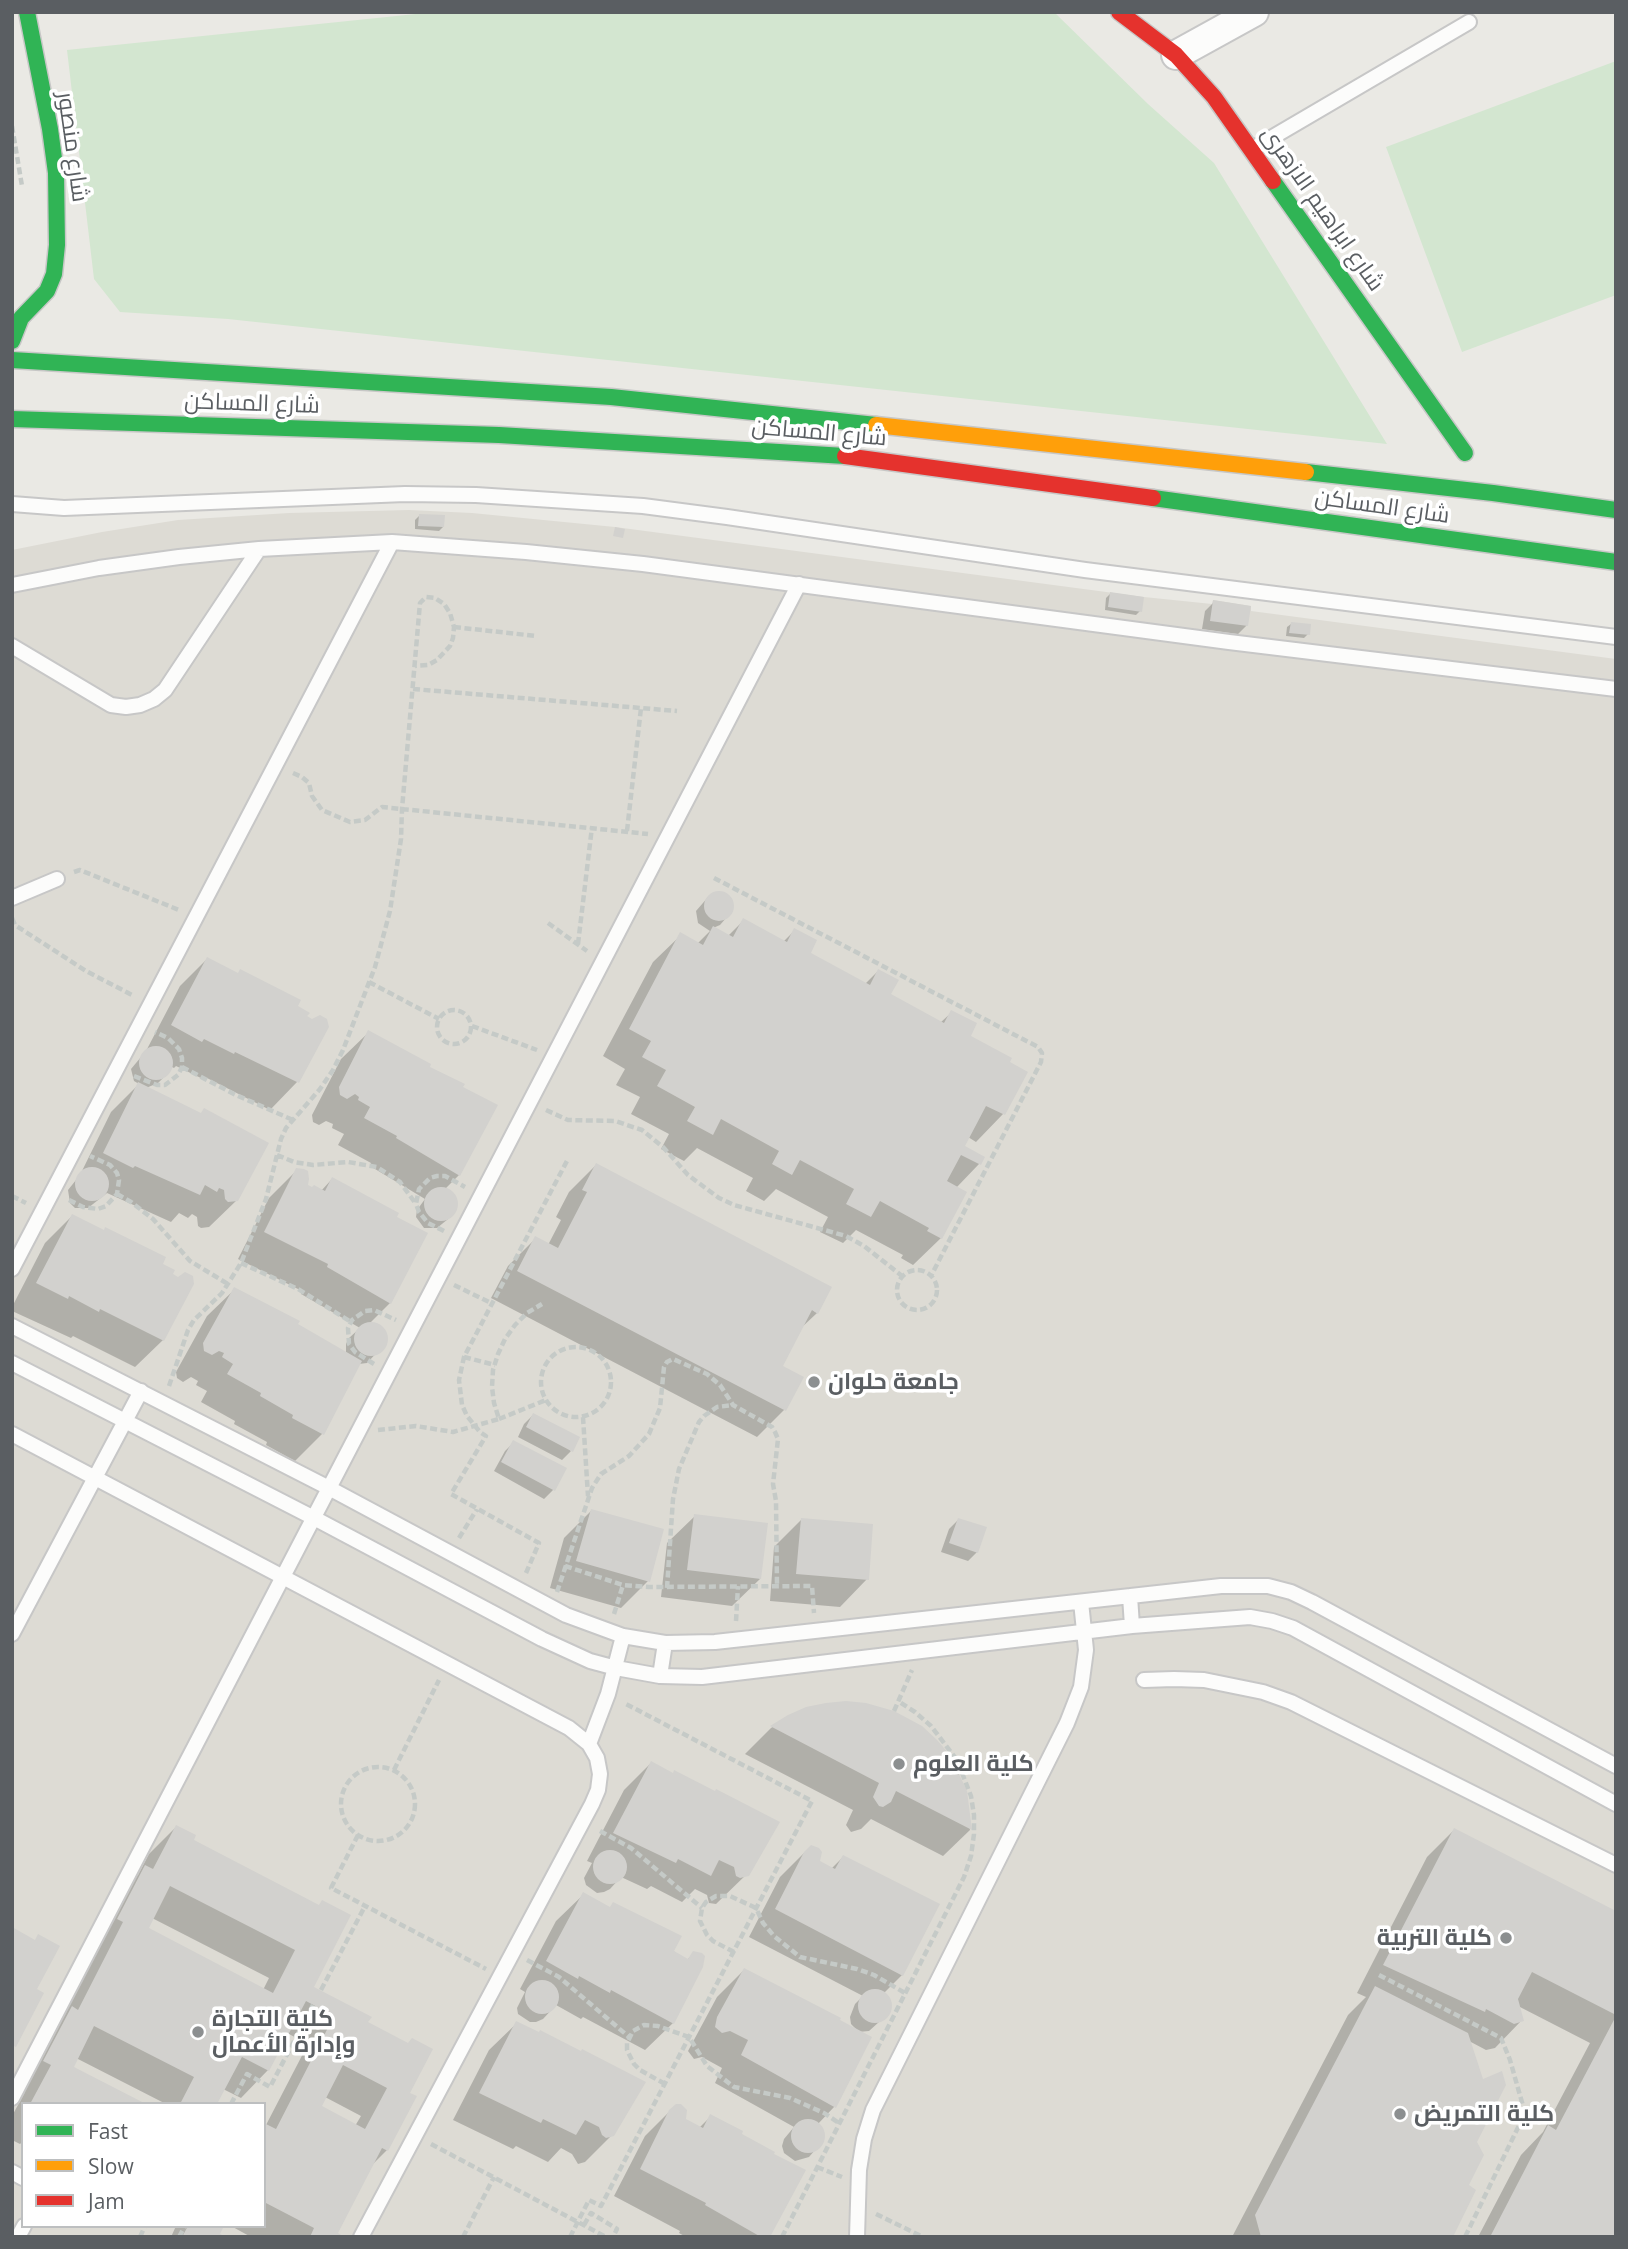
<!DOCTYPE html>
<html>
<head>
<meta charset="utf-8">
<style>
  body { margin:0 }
  #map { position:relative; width:1628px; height:2249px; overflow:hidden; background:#eae9e4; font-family:"Open Sans",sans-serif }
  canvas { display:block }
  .frame { position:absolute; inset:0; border:14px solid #5a5e62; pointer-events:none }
  .legend { position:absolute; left:21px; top:2102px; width:245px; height:126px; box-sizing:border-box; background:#fff; border:2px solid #bdbfc0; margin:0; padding:9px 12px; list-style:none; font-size:21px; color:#5a5e62 }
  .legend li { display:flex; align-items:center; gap:14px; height:35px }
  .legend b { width:35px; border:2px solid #bdbfc0 }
</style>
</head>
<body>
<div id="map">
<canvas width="1628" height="2249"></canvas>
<div class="frame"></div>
<ul class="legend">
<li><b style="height:9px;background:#30b455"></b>Fast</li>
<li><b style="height:9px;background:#ff9f0a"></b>Slow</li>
<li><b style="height:9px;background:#e5322d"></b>Jam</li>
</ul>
</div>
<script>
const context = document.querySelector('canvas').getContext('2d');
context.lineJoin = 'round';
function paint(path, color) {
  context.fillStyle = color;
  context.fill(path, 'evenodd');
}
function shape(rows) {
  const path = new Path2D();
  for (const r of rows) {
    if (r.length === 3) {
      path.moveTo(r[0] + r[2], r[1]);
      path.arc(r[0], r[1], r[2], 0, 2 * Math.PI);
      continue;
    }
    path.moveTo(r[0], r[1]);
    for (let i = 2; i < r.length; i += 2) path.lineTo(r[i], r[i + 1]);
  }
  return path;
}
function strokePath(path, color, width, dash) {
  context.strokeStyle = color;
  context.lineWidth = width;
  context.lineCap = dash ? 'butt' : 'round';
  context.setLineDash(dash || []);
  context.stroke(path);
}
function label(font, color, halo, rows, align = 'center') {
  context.font = font + ' "Open Sans",Cairo,sans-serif';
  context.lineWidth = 7;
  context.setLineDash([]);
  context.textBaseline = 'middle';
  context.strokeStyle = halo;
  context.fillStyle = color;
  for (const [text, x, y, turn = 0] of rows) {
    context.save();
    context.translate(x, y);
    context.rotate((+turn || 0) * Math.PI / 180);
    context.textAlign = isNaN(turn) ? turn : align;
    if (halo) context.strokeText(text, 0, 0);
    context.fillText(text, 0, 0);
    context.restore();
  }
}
const education = shape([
  [409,510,472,513,615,527,1144,597,1212,604,1213,600,1251,606,1251,611,1616,659,1616,2237,12,2237,12,550,102,532,178,520,289,513],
  [23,2104,264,2104,264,2226,23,2226]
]);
const green = shape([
  [435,12,1054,12,1148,104,1214,163,1387,444,228,319,120,312,94,279,67,50],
  [1616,61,1616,295,1462,352,1386,147]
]);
const shadow = shape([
  [419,516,443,527,439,531,415,529,415,520],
  [1110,594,1140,611,1136,615,1105,610,1106,598],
  [1214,602,1247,625,1238,634,1202,629,1205,611],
  [1291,624,1308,634,1304,638,1286,636,1287,627],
  [721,892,731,898,733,910,720,925,713,928,728,936,744,920,783,942,795,930,808,954,865,984,878,971,889,995,940,1023,952,1012,968,1036,1025,1073,1003,1114,976,1142,968,1137,963,1147,983,1158,979,1164,956,1188,941,1238,913,1265,901,1258,903,1255,856,1230,843,1243,820,1232,828,1217,776,1189,764,1201,746,1191,753,1178,697,1148,684,1161,661,1149,669,1134,631,1114,640,1097,616,1085,625,1069,603,1056,653,962,681,935,697,944,710,931,698,923,696,911,709,896],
  [207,959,295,1007,305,1017,327,1026,297,1082,270,1110,207,1078,205,1080,176,1066,174,1068,170,1066,168,1073,158,1083,146,1088,237,1200,209,1227,201,1228,198,1226,197,1217,192,1214,188,1218,179,1213,171,1222,107,1193,88,1208,75,1208,70,1203,68,1190,80,1175,111,1112,139,1084,134,1081,131,1069,146,1051,180,986],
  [369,1032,459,1175,444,1190,454,1195,456,1208,453,1215,437,1228,424,1228,416,1217,417,1210,425,1199,370,1166,371,1163,338,1145,344,1134,332,1128,333,1124,326,1121,319,1125,313,1122,312,1115,341,1059],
  [596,1165,817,1313,800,1329,781,1367,801,1377,784,1410,757,1437,491,1298,508,1266,536,1238,548,1245,561,1220,556,1217,569,1192],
  [297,1170,306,1186,321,1191,332,1179,390,1303,370,1323,383,1330,386,1343,367,1363,359,1364,323,1433,295,1461,266,1445,267,1442,234,1424,235,1421,201,1402,207,1391,196,1385,198,1381,191,1377,183,1382,177,1378,176,1372,207,1316,235,1289,346,1354,346,1344,349,1338,360,1328,301,1294,302,1291,238,1259,269,1198],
  [72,1216,160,1265,163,1340,135,1367,73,1336,71,1338,12,1311,12,1307,45,1243],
  [533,1415,571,1451,562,1460,518,1437,524,1424],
  [514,1442,565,1469,553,1490,544,1499,494,1471,505,1451],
  [591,1511,648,1581,621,1608,550,1588,564,1538],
  [695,1516,760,1579,732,1606,661,1597,667,1543],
  [801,1520,867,1579,840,1607,770,1601,774,1547],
  [958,1520,977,1552,968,1561,941,1552,949,1529],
  [788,1717,965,1791,970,1830,943,1856,871,1819,861,1829,851,1832,846,1825,853,1810,745,1754,771,1728],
  [651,1763,750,1871,716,1904,709,1903,707,1895,695,1889,682,1902,651,1886,647,1889,621,1877,610,1889,604,1892,597,1893,586,1885,584,1878,592,1863,587,1861,624,1790],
  [176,1827,192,1840,318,1907,312,1987,366,2023,408,2094,387,2150,369,2168,335,2234,340,2237,251,2237,231,2226,264,2226,264,2124,266,2125,308,2044,287,2033,268,2070,241,2098,223,2089,215,2104,166,2104,76,2058,72,2067,142,2104,23,2104,23,2141,20,2144,12,2140,12,2116,25,2092,17,2089,45,2035,62,2018,97,1950,91,1947,118,1894,138,1875,149,1854],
  [152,1918,269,1978,263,1990,146,1929],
  [325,2097,361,2116,355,2126,319,2107],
  [1454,1830,1616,1913,1616,2237,1478,2237,1521,2155,1543,2132,1590,2043,1518,2006,1522,2020,1495,2048,1486,2050,1469,2041,1475,2142,1467,2186,1451,2237,1232,2237,1348,2015,1366,1997,1357,1993,1427,1857],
  [808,1849,818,1862,831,1869,843,1857,902,1975,884,1993,889,1999,889,2013,869,2031,858,2032,834,2107,817,2125,821,2128,822,2142,809,2157,795,2161,784,2153,782,2146,784,2139,794,2127,715,2083,722,2068,702,2057,694,2059,688,2051,717,1997,744,1970,858,2031,851,2024,850,2017,855,2004,863,1996,749,1937,780,1877],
  [584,1894,687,1960,694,1953,673,2023,645,2050,583,2017,581,2019,556,2005,543,2019,536,2022,530,2022,518,2014,517,2008,525,1992,520,1989,556,1921],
  [517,2023,613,2134,585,2162,578,2164,572,2154,561,2148,548,2162,516,2146,513,2149,453,2120,489,2050],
  [673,2108,684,2120,699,2128,711,2116,768,2237,686,2237,679,2233,680,2231,614,2196,645,2136],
  [176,2226,222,2226,218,2235,222,2237,171,2237]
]);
const building = shape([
  [419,514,445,515,444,527,418,526],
  [615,527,625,529,623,538,613,536],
  [1110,592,1144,597,1142,612,1108,607],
  [1213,600,1251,606,1248,626,1210,621],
  [1291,622,1311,624,1310,635,1289,633],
  [719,906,15],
  [743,918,787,942,794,928,817,940,811,953,870,985,878,969,899,980,891,994,944,1023,951,1010,977,1023,971,1036,1012,1058,1010,1062,1028,1072,1005,1115,986,1106,965,1146,985,1157,981,1165,961,1155,947,1181,967,1192,942,1239,927,1231,929,1228,880,1201,871,1217,846,1204,854,1189,800,1160,792,1175,772,1164,779,1151,721,1119,713,1135,687,1121,695,1107,657,1086,666,1070,642,1057,651,1041,629,1029,680,932,703,945,713,926,733,937],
  [207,957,238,973,240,969,301,1000,298,1006,310,1013,307,1016,312,1019,320,1015,327,1019,329,1027,299,1083,235,1052,234,1054,204,1039,202,1042,171,1025],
  [368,1030,431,1064,430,1067,465,1084,463,1087,498,1105,460,1176,396,1138,397,1136,364,1118,370,1107,358,1100,359,1097,355,1094,347,1099,340,1095,339,1087],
  [156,1063,17],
  [138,1082,201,1113,204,1108,269,1143,238,1201,228,1202,225,1199,224,1190,219,1188,217,1192,205,1185,200,1195,135,1166,133,1168,103,1153],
  [596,1163,832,1287,818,1314,812,1310,783,1366,804,1377,786,1411,517,1271,535,1236,558,1248,587,1192,582,1190],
  [92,1184,17],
  [296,1168,304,1169,308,1171,309,1179,308,1185,312,1187,314,1185,325,1191,332,1177,399,1213,397,1217,428,1233,391,1304,327,1267,328,1264,264,1232],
  [441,1204,17],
  [72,1214,104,1230,105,1227,166,1257,163,1264,175,1270,173,1274,178,1277,185,1272,193,1276,194,1284,164,1341,100,1309,99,1312,69,1296,68,1299,36,1283],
  [234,1287,300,1321,298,1324,362,1361,324,1435,292,1418,293,1415,260,1396,261,1393,227,1374,233,1364,222,1357,224,1353,219,1351,212,1355,204,1351,203,1343],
  [371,1339,17],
  [533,1413,580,1437,573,1452,526,1427],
  [513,1440,567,1468,555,1491,501,1462],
  [591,1509,664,1529,650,1582,576,1561],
  [694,1514,768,1523,761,1579,687,1570],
  [801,1518,873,1524,869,1580,796,1574],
  [958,1518,987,1527,978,1553,949,1543],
  [846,1701,866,1703,894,1711,922,1726,937,1740,950,1755,967,1791,972,1830,896,1791,891,1802,883,1807,879,1806,873,1797,879,1783,770,1726,788,1715,806,1707,826,1703],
  [651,1761,673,1773,674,1770,715,1791,716,1789,780,1822,749,1876,740,1878,736,1876,734,1867,719,1860,711,1876,678,1859,676,1863,613,1833],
  [176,1825,196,1835,194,1840,319,1905,322,1900,351,1915,314,1987,372,2017,368,2022,408,2043,412,2038,433,2049,410,2093,417,2096,388,2151,382,2148,338,2233,344,2237,310,2237,314,2228,264,2202,264,2123,276,2129,334,2016,306,2001,269,2071,242,2057,217,2104,180,2104,194,2077,94,2026,74,2067,146,2104,30,2104,51,2065,43,2061,72,2006,78,2010,123,1922,117,1919,145,1865,153,1869],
  [170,1886,295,1950,273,1993,149,1928],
  [343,2065,387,2088,365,2129,322,2106],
  [1454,1828,1616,1911,1616,2015,1532,1972,1518,1999,1524,2021,1514,2024,1486,2009,1485,2012,1383,1965],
  [811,1845,819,1848,822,1852,820,1861,835,1869,843,1855,940,1904,903,1976,775,1909,804,1852],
  [610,1867,17],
  [583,1892,610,1907,613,1902,682,1936,674,1951,688,1959,693,1951,702,1953,705,1956,703,1967,674,2024,611,1990,610,1993,579,1976,578,1979,546,1961],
  [12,1927,35,1940,38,1934,60,1946,37,1989,44,1993,16,2047,12,2045,12,1988,14,1985,12,1984],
  [744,1968,841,2018,840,2020,872,2037,836,2108,741,2055,748,2040,730,2031,722,2033,715,2027,717,2017],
  [542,1997,17],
  [1375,1986,1468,2033,1483,2079,1502,2071,1506,2085,1477,2142,1484,2155,1469,2185,1476,2190,1453,2237,1261,2237,1255,2215],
  [875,2006,17],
  [1616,2016,1616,2237,1490,2237,1548,2125,1556,2130],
  [516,2021,539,2032,540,2030,581,2051,582,2049,646,2082,614,2136,606,2138,602,2135,599,2127,585,2120,576,2135,543,2119,541,2123,479,2093],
  [676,2104,681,2104,687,2110,686,2119,703,2128,710,2114,743,2131,742,2134,775,2152,774,2154,806,2170,770,2237,761,2237,705,2205,706,2203,640,2169,669,2110],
  [808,2136,17],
  [188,2226,224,2226,220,2234,226,2237,182,2237]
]);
const path = shape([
  [12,126,22,186],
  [454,627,536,636],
  [413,689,677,711],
  [293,773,302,777,309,783,312,796,322,810,350,822,365,820,382,807,648,834],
  [627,831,641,708],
  [74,872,80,870,179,910],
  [714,878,1038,1047,1042,1053,1041,1062,931,1276],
  [12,918,15,925,86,971,134,996],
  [548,923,587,951],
  [578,944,592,827],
  [369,982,439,1019],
  [454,1027,17],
  [472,1026,537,1050],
  [182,1067,236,1095,293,1120],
  [134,1076,157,1085,165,1085,178,1075,182,1067,182,1058,179,1049,168,1038,155,1032],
  [546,1110,568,1120,615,1121,642,1130,663,1147,688,1175,719,1198,734,1205,846,1236,864,1246,902,1276],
  [277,1155,294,1162,313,1165,348,1162,377,1167,400,1182,416,1204],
  [117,1194,131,1202,153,1219,190,1261,228,1284],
  [12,1196,26,1203],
  [69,1200,83,1207,98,1209,106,1206,117,1194,119,1180,117,1173,110,1165,90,1156],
  [444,1231,428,1223,419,1212,416,1204,419,1189,430,1178,437,1176,445,1176,465,1187],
  [241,1263,298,1289,351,1322],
  [917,1290,20],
  [454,1285,491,1303],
  [576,1382,35],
  [464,1357,495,1365],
  [374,1364,355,1352,349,1344,348,1328,352,1320,365,1311,374,1310,396,1320],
  [169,1386,188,1330,194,1320,222,1293,241,1263,266,1199,281,1139,286,1128,320,1089,333,1070,343,1050,375,967,390,911,401,839,402,809,420,603,426,597,435,598,444,604,450,613,454,627,453,638,450,646,437,660,428,665,415,666],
  [583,1417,588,1496],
  [499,1419,546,1400],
  [378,1430,416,1426,453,1432,499,1419,494,1403,492,1387,493,1370,498,1354,505,1339,515,1325,527,1313,542,1304],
  [459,1538,477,1509],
  [565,1566,623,1585,649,1587,812,1586,814,1613],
  [526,1573,539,1543,451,1494,486,1436,480,1432,467,1416,462,1405,459,1380,464,1357,568,1159],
  [667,1588,673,1499,679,1469,699,1422,704,1416,717,1407,733,1405],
  [557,1592,592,1488,601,1474,629,1456,649,1434,660,1408,664,1367,667,1362,673,1359,707,1374,720,1385,733,1405,772,1427,775,1432,778,1439,773,1484,776,1501,777,1586],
  [614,1614,623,1585],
  [736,1621,738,1586],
  [894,1711,912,1670],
  [378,1804,37],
  [394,1770,439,1680],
  [600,1831,631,1848,702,1908],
  [358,1835,331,1888,486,1969],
  [734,1952,713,1941,707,1935,700,1921,702,1908,706,1902,716,1896,730,1896,756,1908,763,1923,774,1936,800,1957,857,1969,874,1975,905,1993],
  [527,1960,559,1977,629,2037],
  [1379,1975,1501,2038,1510,2060,1525,2113,1465,2237],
  [321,1990,365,1906],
  [665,2084,640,2070,634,2064,627,2050,627,2043,633,2031,644,2025,658,2026,689,2037,707,2066,734,2087,790,2098,824,2113,839,2123],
  [231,2104,247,2074,270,2087,313,2005],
  [431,2144,606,2237],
  [817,2167,842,2177],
  [876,2214,923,2237],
  [584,2225,591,2213,617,2229,613,2237],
  [140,2237,145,2226],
  [179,2237,185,2226],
  [463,2237,494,2177],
  [570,2237,589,2200,601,2206,812,1801,624,1703],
  [782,2237,964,1877,971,1856,974,1834,974,1815,971,1796,957,1760,931,1726,915,1712,898,1701]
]);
const lane = shape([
  [1254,148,1469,22],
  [12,504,64,508,405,494,476,495,643,506,727,517,1085,570,1616,637],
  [12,585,99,568,179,557,259,549,392,542,526,552,643,564,1229,642,1616,689],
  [12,646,111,705,126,707,140,705,154,699,165,690,259,549],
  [12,898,57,879],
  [12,1269,392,542],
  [12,1326,329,1488,566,1615,623,1636,665,1643,715,1642,1221,1586,1268,1586,1291,1592,1312,1602,1616,1766],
  [12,1363,314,1518,542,1639,590,1661,616,1668,660,1676,702,1677,1132,1626,1250,1617,1272,1621,1293,1628,1616,1804],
  [12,1434,569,1728,589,1744,597,1758,600,1774,598,1790,592,1804,361,2237],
  [1130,1596,1132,1626],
  [12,1634,141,1391],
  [660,1676,665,1643],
  [1144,1680,1174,1679,1204,1680,1263,1692,1291,1702,1616,1865],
  [589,1744,608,1694,623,1636],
  [12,2098,799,584],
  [12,2172,23,2178],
  [18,2237,24,2226],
  [857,2237,859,2170,864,2139,873,2110,1067,1723,1081,1687,1086,1650,1081,1602]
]);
const street = shape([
  [1176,55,1254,12]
]);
const fast = shape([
  [1273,181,1465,453],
  [12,341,21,318,47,291,54,274,57,245,56,173,50,129,27,12],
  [12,360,611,397,876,425],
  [12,419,499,435,845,456],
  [1306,472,1493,493,1616,510],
  [1153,498,1616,562]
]);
const slow = shape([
  [876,425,1306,472]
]);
const jam = shape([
  [1119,12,1176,55,1214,97,1273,181],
  [845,456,1153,498]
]);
const markers = [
  [814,1382,7,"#8c8f90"],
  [899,1764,7,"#8c8f90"],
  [1506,1938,7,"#8c8f90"],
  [198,2032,7,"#8c8f90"],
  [1400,2114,7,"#8c8f90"]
];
const streetNames = [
  ["شارع منصور",72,147,82],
  ["شارع ابراهيم الازهرى",1322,209,55],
  ["شارع المساكن",252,404,2],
  ["شارع المساكن",819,433,5],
  ["شارع المساكن",1382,507,8]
];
const poiNames = [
  ["جامعة حلوان",828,1382],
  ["كلية العلوم",913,1764],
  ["كلية التربية",1492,1938,"right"],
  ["كلية التجارة",212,2019],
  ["وإدارة الأعمال",212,2045],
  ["كلية التمريض",1414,2114]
];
paint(education, '#dddbd4');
paint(green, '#d3e6d0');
paint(shadow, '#0003');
paint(building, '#d2d1ce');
strokePath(lane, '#c7c7c7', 18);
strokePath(street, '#c7c7c7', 32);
strokePath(fast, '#c7c7c6', 19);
strokePath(slow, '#c7c7c6', 19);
strokePath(jam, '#c7c7c6', 19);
strokePath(path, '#c5cac7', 4.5, [7, 3.5]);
strokePath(lane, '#fcfcfb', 14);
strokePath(street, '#fcfcfb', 28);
strokePath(fast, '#30b455', 16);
strokePath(slow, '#ff9f0a', 16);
strokePath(jam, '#e5322d', 16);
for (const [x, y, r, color] of markers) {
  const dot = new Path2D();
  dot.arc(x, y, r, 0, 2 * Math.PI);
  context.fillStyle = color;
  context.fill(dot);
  strokePath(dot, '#fff', 2.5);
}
label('23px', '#5a5e62', '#fff', streetNames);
label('bold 23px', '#5a5e62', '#fff', poiNames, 'left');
</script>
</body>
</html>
